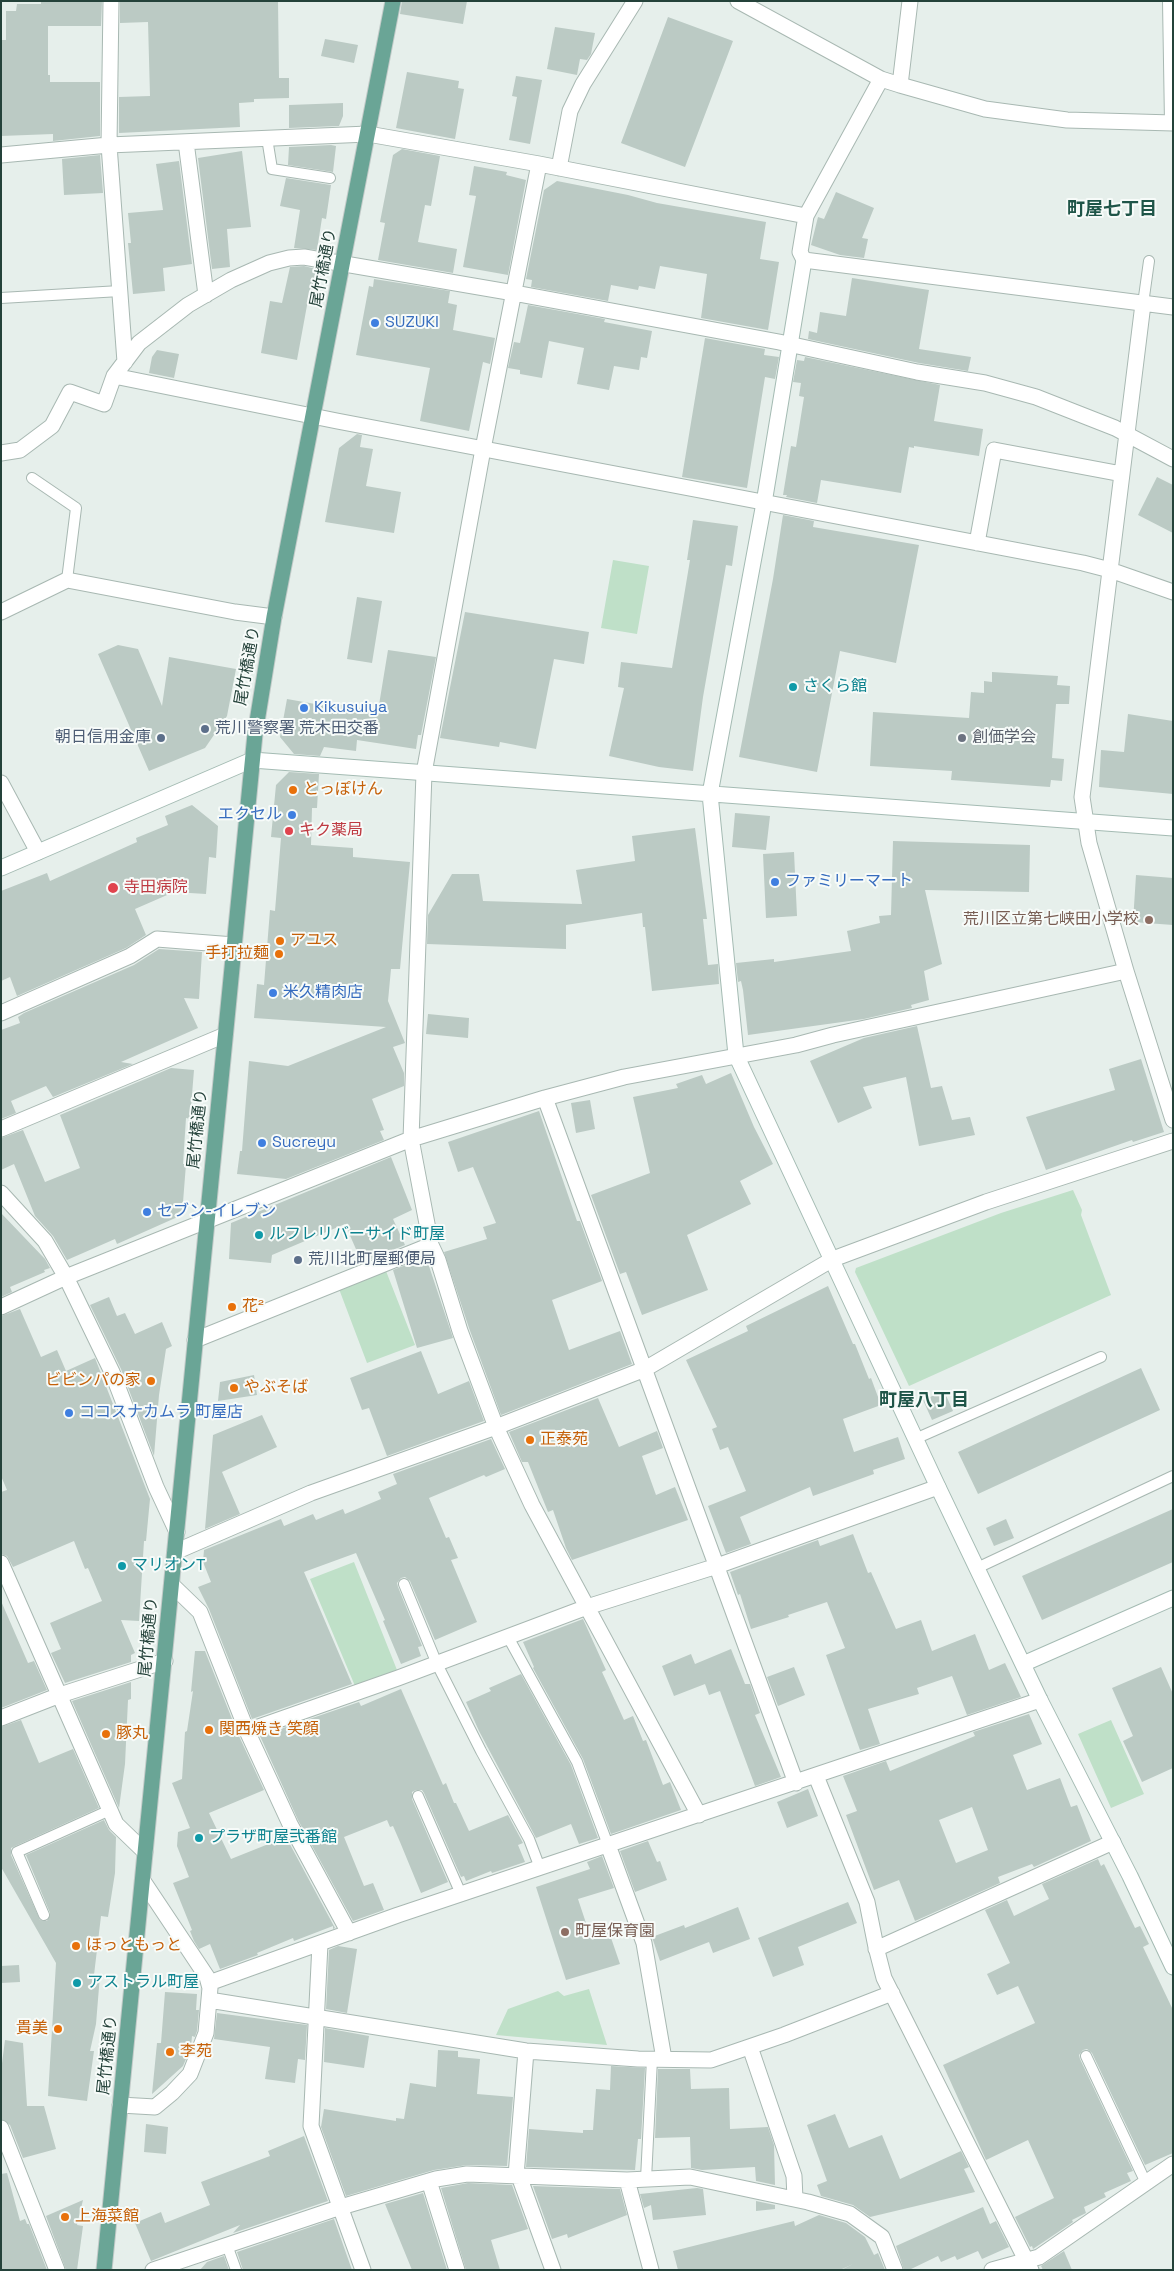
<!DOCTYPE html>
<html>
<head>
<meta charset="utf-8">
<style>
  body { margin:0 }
  #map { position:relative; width:1174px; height:2271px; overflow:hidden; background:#e6efeb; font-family:"Space Grotesk",sans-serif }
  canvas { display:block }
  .frame { position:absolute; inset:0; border:2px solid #24423a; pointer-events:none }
</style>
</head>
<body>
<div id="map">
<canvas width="1174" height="2271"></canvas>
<div class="frame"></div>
</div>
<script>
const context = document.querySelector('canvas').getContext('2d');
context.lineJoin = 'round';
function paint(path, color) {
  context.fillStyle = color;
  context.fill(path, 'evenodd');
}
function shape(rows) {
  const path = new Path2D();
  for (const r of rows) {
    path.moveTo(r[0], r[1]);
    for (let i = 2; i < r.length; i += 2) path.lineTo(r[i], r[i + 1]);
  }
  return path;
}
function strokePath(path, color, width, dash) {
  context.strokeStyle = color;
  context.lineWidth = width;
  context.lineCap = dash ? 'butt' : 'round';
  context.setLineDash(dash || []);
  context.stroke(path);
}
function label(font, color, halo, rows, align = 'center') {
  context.font = font + ' "Space Grotesk","Noto Sans JP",sans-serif';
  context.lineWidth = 4;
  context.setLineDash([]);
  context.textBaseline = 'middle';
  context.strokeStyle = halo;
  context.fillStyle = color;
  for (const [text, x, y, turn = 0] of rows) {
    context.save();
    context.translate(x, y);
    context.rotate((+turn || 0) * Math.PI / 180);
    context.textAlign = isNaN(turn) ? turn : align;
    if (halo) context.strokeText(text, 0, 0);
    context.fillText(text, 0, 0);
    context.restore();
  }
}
const green = shape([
  [613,560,649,566,637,634,601,628],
  [1073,1190,1082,1210,1081,1215,1111,1295,909,1386,855,1272,856,1268,1001,1213],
  [386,1271,415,1345,367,1363,339,1289],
  [354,1562,397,1670,355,1686,310,1579],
  [1111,1720,1144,1794,1111,1808,1078,1734],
  [589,1989,607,2045,496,2035,508,2009,558,1991,564,1996]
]);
const building = shape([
  [41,1,102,1,101,26,48,26,48,75,50,75,50,82,100,82,100,136,53,141,53,134,1,136,1,40,6,40,6,11,16,11,17,4,41,4],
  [120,1,278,1,279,78,289,78,289,98,254,99,254,102,239,103,240,127,119,133,119,97,150,96,148,22,120,23],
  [402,1,467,1,463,24,400,14],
  [668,17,733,41,685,167,621,143],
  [555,27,595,33,591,54,587,60,580,59,577,75,547,69],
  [325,39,358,45,354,63,321,56],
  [407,72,459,81,458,88,464,89,455,139,396,128],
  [516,76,542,80,530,144,509,140,517,97,512,96],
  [343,103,343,116,339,126,289,128,289,105],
  [331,145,336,146,333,172,288,165,289,147],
  [402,149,440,156,431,206,425,205,418,242,457,249,453,273,378,260,385,223,380,222,393,155],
  [242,151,251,227,227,229,230,267,212,269,198,158],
  [100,155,103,193,64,195,62,159],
  [179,161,192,264,163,268,165,291,133,294,128,243,131,243,128,213,163,210,156,164],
  [474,166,507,172,506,175,526,180,508,275,463,267,476,196,469,195],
  [286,178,331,185,326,219,322,218,317,250,294,248,300,210,280,206],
  [557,181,628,195,657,203,766,222,760,259,779,262,768,330,701,318,707,274,660,266,655,289,639,286,638,290,611,285,608,301,531,287,532,280,526,279,544,190],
  [836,192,874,208,862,238,868,239,864,258,840,255,811,245,818,217,824,219],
  [304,266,316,269,312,289,310,289,297,360,261,353,270,301,282,303,290,267],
  [852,278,929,290,919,349,971,357,968,371,919,363,808,339,809,331,817,333,820,312,846,316],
  [374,279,450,291,448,303,457,305,453,330,495,338,490,364,483,362,469,431,420,421,430,368,356,355,369,286,373,287],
  [528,305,605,319,604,322,652,331,647,358,641,357,639,370,614,366,609,390,577,384,584,348,549,341,542,378,520,374,520,370,508,368,514,342,520,343],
  [705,338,765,349,764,355,779,357,775,379,765,377,747,488,682,477],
  [157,350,179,354,174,378,149,373,152,357],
  [805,357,940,385,934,421,983,429,979,456,914,446,914,448,909,447,901,493,821,480,817,503,786,497,787,495,783,495,791,446,796,447,804,397,799,396,801,383,793,382,797,360,804,361],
  [357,434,362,435,360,447,373,449,366,486,401,492,394,533,325,522,339,448],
  [1157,477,1173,485,1173,533,1138,515],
  [783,515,814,521,813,527,919,545,896,663,840,651,817,772,739,757,773,579],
  [693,520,738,526,732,566,726,565,703,697,693,771,659,767,609,756,624,688,618,687,621,662,672,668,690,560,687,560],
  [357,597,382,601,372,663,347,659],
  [465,612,589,632,584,664,554,659,536,749,500,742,499,747,440,738],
  [118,645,138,649,162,706,169,657,236,669,227,716,205,748,149,771,98,654],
  [388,650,436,657,421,735,418,735,416,749,357,740,356,751,324,747,320,756,294,754,280,737,287,699,332,707,332,703,378,711],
  [992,672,1058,676,1057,685,1070,686,1069,704,1056,704,1052,758,1064,759,1062,781,1051,780,1050,787,951,780,952,771,870,766,873,712,969,718,971,692,984,693,984,681,992,682],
  [1128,714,1173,721,1173,794,1099,787,1101,750,1124,752],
  [289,772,319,774,317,808,312,808,311,845,353,848,353,857,410,862,400,969,391,969,388,1001,405,1043,393,1047,404,1073,404,1086,372,1099,384,1130,380,1131,384,1140,286,1179,237,1174,240,1151,242,1151,249,1061,288,1066,386,1027,254,1018,257,984,264,985,270,910,275,911,281,838,271,837,276,785],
  [192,805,218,826,216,858,209,857,206,894,174,892,135,909,146,935,126,948,17,996,10,977,1,981,1,891,47,873,50,881,137,842,136,838,168,825,165,816],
  [735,813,770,816,766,850,732,847],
  [695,828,707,919,703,919,708,965,718,964,719,984,652,991,645,927,643,927,642,913,566,925,566,949,427,944,428,915,452,874,479,874,483,901,582,904,576,870,635,861,632,836],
  [893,841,1030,845,1029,892,925,890,942,964,924,971,929,1000,911,1005,912,1008,864,1019,748,1035,743,990,741,981,738,982,736,963,774,959,774,962,851,951,847,931,880,923,879,916,891,915],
  [794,852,797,916,766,918,763,854],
  [1136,875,1173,878,1173,925,1133,922],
  [159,949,202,952,199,999,184,998,198,1028,121,1062,133,1064,53,1097,46,1086,11,1101,16,1113,1,1119,1,1030,20,1023,18,1017,24,1013,134,965],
  [428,1014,469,1018,468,1038,426,1034],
  [917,1026,931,1088,942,1086,952,1120,970,1117,975,1135,919,1146,906,1077,863,1087,872,1108,838,1123,810,1061,864,1038],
  [1141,1059,1164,1132,1133,1142,1132,1140,1046,1170,1026,1117,1115,1090,1109,1069],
  [171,1068,194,1070,190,1119,186,1118,183,1164,186,1164,182,1215,117,1244,115,1239,67,1260,53,1236,35,1216,14,1164,1,1170,1,1138,23,1130,45,1182,80,1168,60,1115],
  [731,1073,754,1127,773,1164,740,1181,751,1204,687,1235,708,1290,642,1315,626,1272,620,1274,591,1195,650,1173,633,1097,678,1088,676,1084,702,1075,706,1084],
  [590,1100,595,1129,576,1133,571,1103],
  [539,1111,577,1221,580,1221,602,1281,552,1300,569,1350,620,1331,632,1364,501,1415,469,1328,444,1252,487,1239,483,1227,496,1223,473,1167,458,1172,448,1142],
  [391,1157,412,1210,393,1219,405,1245,362,1263,345,1224,272,1255,271,1263,229,1259,231,1223],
  [1,1213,45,1259,50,1268,44,1270,45,1272,10,1287,12,1292,1,1297],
  [426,1257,453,1338,417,1348,393,1270],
  [828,1286,853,1344,855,1344,869,1379,871,1378,881,1405,843,1419,854,1452,898,1437,905,1459,873,1470,874,1474,813,1496,810,1487,740,1517,751,1544,726,1553,708,1506,746,1491,728,1447,720,1450,712,1429,717,1427,686,1360,748,1331,746,1326],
  [109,1297,117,1316,125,1313,135,1334,162,1322,172,1346,166,1349,159,1395,154,1456,121,1369,90,1305],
  [20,1309,41,1357,57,1350,66,1371,95,1358,150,1499,146,1541,144,1541,139,1621,121,1620,135,1653,131,1655,131,1662,65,1683,51,1653,61,1649,50,1623,102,1601,88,1568,85,1569,74,1541,13,1567,7,1556,1,1554,1,1492,7,1490,1,1476,1,1316],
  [421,1351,438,1394,469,1381,484,1421,387,1456,369,1408,362,1410,350,1378],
  [1141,1368,1160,1410,978,1494,958,1452],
  [254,1375,257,1395,218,1401,220,1382],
  [944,1391,953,1411,932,1420,923,1400],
  [598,1398,619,1447,657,1431,663,1448,642,1456,656,1495,675,1487,688,1520,572,1560,566,1548,553,1510,548,1512,528,1462,522,1462,509,1432],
  [262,1415,277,1447,222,1472,240,1514,205,1529,213,1435],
  [491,1439,505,1469,486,1477,484,1475,429,1498,446,1538,449,1537,458,1558,451,1560,477,1622,435,1640,410,1581,405,1577,401,1578,397,1583,398,1587,422,1646,418,1647,421,1656,401,1664,383,1621,385,1620,356,1553,304,1572,352,1684,252,1719,209,1609,198,1587,211,1582,203,1562,204,1550,281,1519,284,1526,313,1514,316,1520,343,1509,345,1514,381,1499,378,1492,397,1484,393,1474],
  [1173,1509,1173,1562,1042,1620,1022,1576],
  [1006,1519,1014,1538,994,1546,986,1528],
  [853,1534,868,1573,871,1572,896,1629,921,1620,932,1651,975,1634,989,1670,1005,1663,1021,1697,967,1715,952,1676,917,1688,919,1694,868,1709,880,1744,860,1750,826,1655,845,1648,827,1602,788,1615,789,1617,751,1629,740,1594,738,1595,730,1572,818,1540,820,1546],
  [1,1601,28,1663,34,1661,47,1690,1,1708],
  [583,1619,606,1670,602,1672,624,1720,633,1716,643,1741,646,1740,663,1785,670,1782,681,1810,611,1834,583,1759,533,1668,534,1667,523,1642],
  [731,1649,745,1684,750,1684,760,1713,755,1715,781,1777,755,1786,720,1691,709,1695,705,1684,674,1696,662,1666,691,1654,695,1664],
  [195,1651,205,1651,238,1734,264,1790,209,1813,231,1859,286,1837,335,1928,333,1929,333,1926,294,1941,293,1938,257,1953,258,1955,220,1969,210,1944,199,1949,194,1941,190,1931,192,1930,173,1883,189,1877,177,1846,178,1832,190,1828,172,1783,182,1779,185,1732,187,1731,193,1691,191,1692],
  [794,1667,805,1695,778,1706,767,1677],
  [1161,1667,1173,1694,1173,1768,1142,1782,1123,1741,1133,1736,1112,1688],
  [521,1674,571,1765,598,1838,579,1844,571,1824,536,1838,479,1731,466,1702,491,1691,489,1688],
  [131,1682,131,1699,128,1700,125,1764,119,1808,72,1701],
  [401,1689,443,1785,446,1783,454,1803,456,1803,469,1831,508,1815,523,1843,518,1845,525,1862,492,1873,491,1871,466,1881,464,1876,461,1877,424,1793,422,1790,416,1790,412,1792,412,1799,448,1882,421,1893,400,1842,393,1826,390,1827,387,1820,344,1837,364,1886,373,1883,384,1910,353,1921,298,1820,260,1736,359,1702,361,1706],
  [1029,1714,1042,1744,1013,1755,1027,1790,1060,1778,1071,1807,1077,1805,1091,1841,1034,1867,1032,1864,998,1877,1000,1883,915,1921,899,1880,874,1890,846,1815,857,1811,843,1776,886,1761,890,1771,975,1736,973,1732],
  [972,1807,988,1850,956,1863,939,1820],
  [21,1720,39,1763,73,1749,99,1808,11,1848,11,1855,40,1920,47,1921,50,1913,26,1855,104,1820,109,1830,116,1837,115,1873,108,1917,101,1916,94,1975,100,1975,96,2024,90,2051,94,2051,87,2101,48,2096,56,1963,1,1867,1,1727],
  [808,1789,818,1816,787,1828,777,1802],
  [648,1841,657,1862,660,1861,667,1880,635,1892,620,1851],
  [602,1856,614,1888,578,1899,591,1938,609,1932,620,1964,566,1980,536,1887,590,1869,587,1862],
  [1098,1859,1101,1866,1104,1864,1135,1928,1140,1926,1149,1944,1143,1947,1173,2010,1173,2153,1145,2165,1092,2053,1087,2049,1083,2050,1079,2055,1080,2059,1133,2171,1127,2173,1131,2181,1104,2193,1106,2197,1084,2207,1086,2213,1072,2220,1073,2222,1033,2249,1032,2246,1030,2247,1015,2217,1054,2198,1028,2140,986,2160,943,2065,1035,2023,1018,1986,997,1995,987,1974,1010,1963,985,1910,1007,1900,1014,1916,1049,1899,1042,1884],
  [848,1902,857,1923,798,1947,804,1965,773,1977,758,1938],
  [738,1907,750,1939,713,1953,709,1942,660,1961,652,1937,684,1925,685,1928],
  [338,1946,357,1949,347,2013,326,2009,329,1950],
  [19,1965,20,1982,1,1983,1,1966],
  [165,1992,197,1994,196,2010,199,2010,197,2031,195,2037,192,2036,191,2047,183,2066,152,2094,157,2043,161,2043],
  [217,2013,307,2025,305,2060,298,2059,295,2083,265,2079,270,2047,214,2039],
  [325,2028,369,2036,364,2068,324,2062],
  [5,2040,23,2043,27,2106,44,2106,56,2149,23,2158,10,2125,1,2119,1,2071],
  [438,2050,458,2051,458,2057,480,2059,477,2094,513,2097,507,2166,467,2165,434,2170,346,2196,321,2127,324,2109,396,2121,396,2118,404,2119,410,2083,436,2087],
  [611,2066,645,2068,641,2139,638,2139,635,2170,526,2167,529,2129,583,2133,583,2130,593,2130,596,2089,610,2090],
  [658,2069,690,2069,691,2089,729,2088,730,2129,768,2127,774,2145,775,2185,756,2181,755,2167,702,2170,691,2168,690,2137,655,2138],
  [835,2114,849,2148,882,2135,900,2179,961,2151,969,2167,964,2169,975,2192,870,2217,853,2205,821,2196,817,2185,827,2181,807,2125],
  [146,2124,168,2127,166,2154,144,2152],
  [304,2136,328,2201,233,2233,240,2225,151,2261,135,2223,161,2212,165,2223,210,2205,201,2182,270,2156,268,2151],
  [7,2173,20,2221,25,2219,27,2224,29,2224,47,2270,1,2270,1,2174],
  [468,2183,512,2185,528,2229,491,2240,500,2270,466,2270,441,2188],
  [533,2186,620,2189,627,2215,568,2238,567,2234,552,2239],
  [697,2188,703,2189,706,2215,653,2220,651,2205,644,2208,640,2194],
  [423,2193,447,2270,412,2270,385,2204],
  [83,2200,77,2225,83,2226,77,2270,66,2270,46,2216],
  [756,2201,775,2205,775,2209,756,2211],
  [983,2207,990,2224,996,2221,1009,2247,982,2259,978,2251,957,2260,955,2256,941,2262,938,2256,909,2270,904,2270,896,2246],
  [819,2215,846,2223,865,2237,874,2255,878,2253,885,2270,841,2270,853,2264,840,2270,678,2270,673,2251,794,2221,795,2226],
  [334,2219,352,2270,243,2270,237,2252],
  [1064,2251,1072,2270,1043,2270,1041,2266],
  [224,2256,229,2270,200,2270,207,2262]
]);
const lane = shape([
  [1168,1,1170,123],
  [267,138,272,169,330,178],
  [1,298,120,291],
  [1143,304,1149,261],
  [32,478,76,508,67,580],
  [915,1439,1101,1357],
  [977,1568,1173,1476],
  [404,1584,437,1664,481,1751,529,1839,540,1868],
  [508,1637,577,1762,608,1845],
  [418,1796,461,1894],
  [44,1915,17,1852,110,1810],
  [1086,2056,1146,2183],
  [646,2179,652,2059],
  [227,2245,236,2270]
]);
const street = shape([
  [111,1,109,145,125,362],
  [738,1,881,79],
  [910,1,900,85,881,79,806,216,800,252,804,260,1173,307],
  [900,85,985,109,1067,120,1173,123],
  [186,142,206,295],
  [1,155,109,145,368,134,539,164,806,216],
  [539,164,483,449,424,773,411,1139,431,1245,438,1260,460,1331,496,1427,532,1505,699,1815],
  [559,168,570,111,583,84,635,1],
  [1143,304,1082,797,1089,843,1126,971,1173,1120],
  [114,376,337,421,1083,563,1110,570,1173,592],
  [1,453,20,450,52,426,70,392,104,404,114,376,139,343,188,305,231,280,269,263,289,258,304,257,514,293,779,342,917,372,985,383,1036,397,1115,428,1173,459],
  [977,543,994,450,1122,474],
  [1,612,67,580,235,612,274,617],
  [1,783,38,852],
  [1,1013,130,956,157,939,234,945],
  [545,1098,796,1783],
  [1,1129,225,1035],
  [1,1193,45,1241,66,1277,112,1372,156,1487,177,1532],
  [1,1307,66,1277,411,1139,545,1098,624,1077,796,1045,833,1035,1126,971],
  [195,1340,431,1245],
  [175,1552,311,1493,496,1427,645,1369,833,1259,986,1202,1173,1141],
  [1,1563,116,1824,145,1852],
  [172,1585,200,1612,247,1731,290,1824,349,1933],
  [1,1718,60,1695,165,1661],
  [247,1731,398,1678,587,1607,717,1566,938,1487],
  [816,1776,867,1902,876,1947,884,1978,1031,2270],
  [608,1845,644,1943,664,2059],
  [320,1944,311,2126,363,2270],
  [876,1949,1113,1842],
  [209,1983,398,1915,1040,1700],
  [209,2000,526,2051,638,2059,711,2060,784,2035,892,1993],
  [750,2047,794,2176,795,2199],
  [120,2105,155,2107,172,2093,190,2074,206,2033,210,1988,207,1977,143,1881],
  [1,2128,57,2270],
  [516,2176,526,2051],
  [519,2176,553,2270],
  [627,2180,651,2270],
  [429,2181,457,2270],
  [153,2270,341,2207,436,2179,467,2174,627,2180,690,2177,808,2202,850,2214,882,2237,895,2270],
  [992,2270,1039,2257,1173,2164]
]);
const secondary = shape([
  [804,260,764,503,710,794,736,1055,938,1487,1040,1700,1130,1876,1173,1967],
  [1,868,252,760,1173,828],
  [1023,1664,1173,1598]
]);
const primary = shape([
  [104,2270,255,734,274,617,393,1]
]);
const markers = [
  [375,323,5,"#3f7fe0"],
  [793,687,5,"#0f9aa8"],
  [304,708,5,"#3f7fe0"],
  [205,729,5,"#5c6f8a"],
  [161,738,5,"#5c6f8a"],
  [962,738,5,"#6b7280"],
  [293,790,5,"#e8710a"],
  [292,815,5,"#3f7fe0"],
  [289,831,5,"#e0444e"],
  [775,882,5,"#3f7fe0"],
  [113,888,6,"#e0444e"],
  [1149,920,5,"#8d6e63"],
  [280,941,5,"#e8710a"],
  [279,954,5,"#e8710a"],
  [273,993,5,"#3f7fe0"],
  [262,1143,5,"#3f7fe0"],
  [147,1212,5,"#3f7fe0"],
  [259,1235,5,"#0f9aa8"],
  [298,1260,5,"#5c6f8a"],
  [232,1307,5,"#e8710a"],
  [151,1381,5,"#e8710a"],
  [234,1388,5,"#e8710a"],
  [69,1413,5,"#3f7fe0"],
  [530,1440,5,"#e8710a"],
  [122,1566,5,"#0f9aa8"],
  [209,1730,5,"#e8710a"],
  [106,1734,5,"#e8710a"],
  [199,1838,5,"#0f9aa8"],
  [565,1932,5,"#8d6e63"],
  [76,1946,5,"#e8710a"],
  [77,1983,5,"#0f9aa8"],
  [58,2029,5,"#e8710a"],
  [170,2052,5,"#e8710a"],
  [65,2217,5,"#e8710a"]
];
const streetNames = [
  ["尾竹橋通り",324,268,-79],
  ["尾竹橋通り",248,666,-80],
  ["尾竹橋通り",198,1129,-84],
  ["尾竹橋通り",149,1637,-85],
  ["尾竹橋通り",108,2055,-84]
];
const shopNames = [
  ["SUZUKI",385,323],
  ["Kikusuiya",314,708],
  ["エクセル",282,815,"right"],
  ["ファミリーマート",785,882],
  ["米久精肉店",283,993],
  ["Sucreyu",272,1143],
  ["セブン-イレブン",157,1212],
  ["ココスナカムラ 町屋店",79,1413]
];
const cultureNames = [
  ["さくら館",803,687],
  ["ルフレリバーサイド町屋",269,1235],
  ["マリオンT",132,1566],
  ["プラザ町屋弐番館",209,1838],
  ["アストラル町屋",87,1983]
];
const serviceNames = [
  ["荒川警察署 荒木田交番",215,729],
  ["朝日信用金庫",151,738,"right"],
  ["荒川北町屋郵便局",308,1260]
];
const worshipNames = [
  ["創価学会",972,738]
];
const foodNames = [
  ["とっぽけん",303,790],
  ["アユス",290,941],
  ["手打拉麺",269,954,"right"],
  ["花²",242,1307],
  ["ビビンパの家",141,1381,"right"],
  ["やぶそば",244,1388],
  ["正泰苑",540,1440],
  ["関西焼き 笑顔",219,1730],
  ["豚丸",116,1734],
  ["ほっともっと",86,1946],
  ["貴美",48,2029,"right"],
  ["李苑",180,2052],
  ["上海菜館",75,2217]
];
const healthNames = [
  ["キク薬局",299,831],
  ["寺田病院",124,888]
];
const educationNames = [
  ["荒川区立第七峡田小学校",1139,920],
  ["町屋保育園",575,1932,"left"]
];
const neighbourhoodNames = [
  ["町屋七丁目",1112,210],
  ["町屋八丁目",924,1401]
];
paint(green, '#bfe0c8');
paint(building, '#bbcac4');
strokePath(lane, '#a8b8b2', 12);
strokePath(street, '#a8b8b2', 17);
strokePath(secondary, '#a4bbb3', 17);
strokePath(primary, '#c2cac8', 17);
strokePath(lane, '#fff', 10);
strokePath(street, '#fff', 15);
strokePath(secondary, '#fff', 15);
strokePath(primary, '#6aa596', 15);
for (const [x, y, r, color] of markers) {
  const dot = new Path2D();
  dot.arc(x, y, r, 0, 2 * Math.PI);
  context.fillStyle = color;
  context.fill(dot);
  strokePath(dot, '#f7fbf9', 2);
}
label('16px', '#24423a', '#f7fbf9', streetNames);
label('16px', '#366cbe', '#f7fbf9', shopNames, 'left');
label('16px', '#0d838f', '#f7fbf9', cultureNames, 'left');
label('16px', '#4e5e75', '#f7fbf9', serviceNames, 'left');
label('16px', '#5b616d', '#f7fbf9', worshipNames, 'left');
label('16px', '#c56008', '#f7fbf9', foodNames, 'left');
label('16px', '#be3a42', '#f7fbf9', healthNames, 'left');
label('16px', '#785e54', '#f7fbf9', educationNames, 'right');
label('bold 18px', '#1f5548', '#f7fbf9', neighbourhoodNames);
</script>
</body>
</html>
